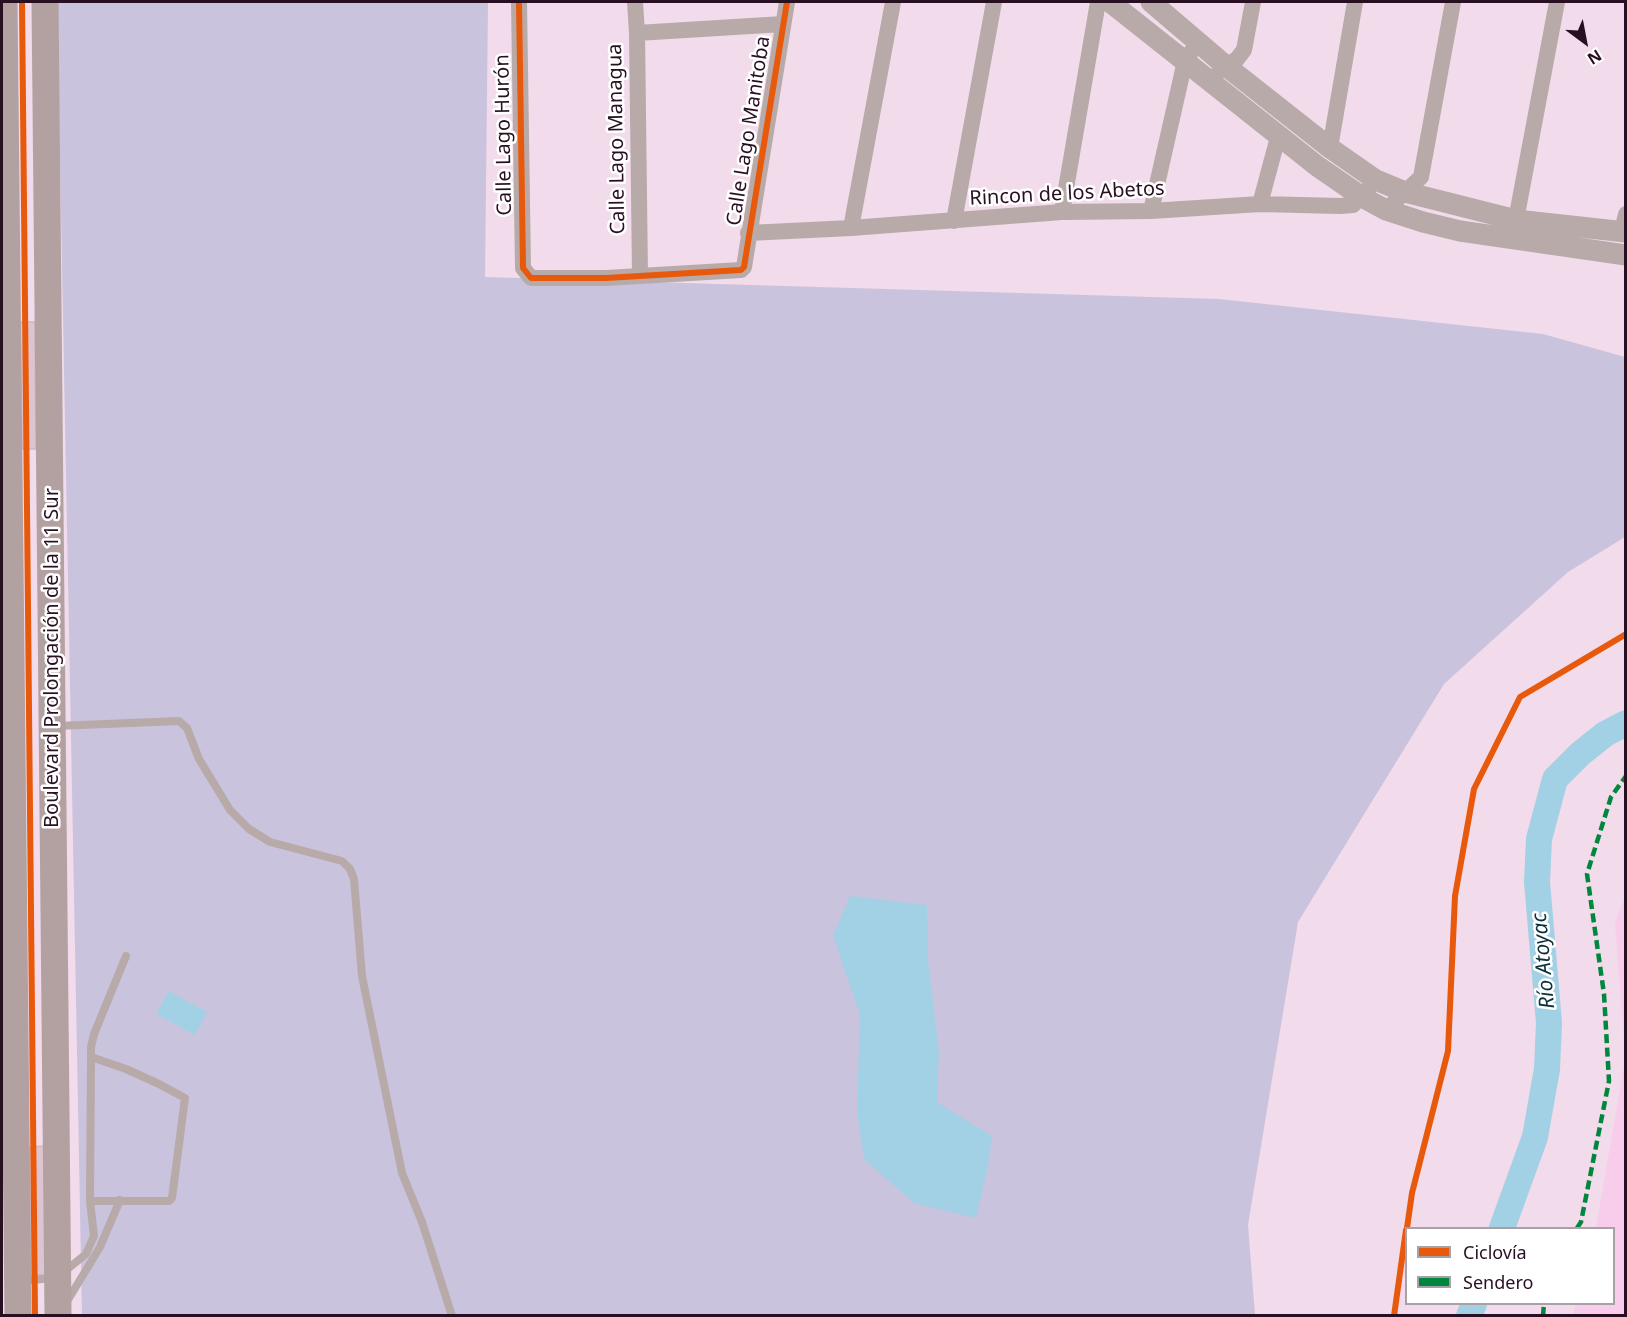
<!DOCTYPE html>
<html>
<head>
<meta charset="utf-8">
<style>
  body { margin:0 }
  #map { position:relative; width:1627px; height:1317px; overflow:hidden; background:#f2dbea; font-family:"Noto Sans",sans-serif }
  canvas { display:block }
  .frame { position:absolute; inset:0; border:3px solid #281022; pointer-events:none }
  .legend { position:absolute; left:1405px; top:1227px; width:210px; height:78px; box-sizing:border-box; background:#fff; border:2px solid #a99fa7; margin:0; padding:8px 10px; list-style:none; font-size:18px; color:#281022 }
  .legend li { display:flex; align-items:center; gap:12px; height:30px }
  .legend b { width:30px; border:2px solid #a99fa7 }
  .north { position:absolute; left:1555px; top:12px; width:60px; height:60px; -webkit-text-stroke:4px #fff; paint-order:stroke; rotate:148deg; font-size:16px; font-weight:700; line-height:24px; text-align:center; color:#281022 }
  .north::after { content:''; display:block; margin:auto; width:21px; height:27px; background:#281022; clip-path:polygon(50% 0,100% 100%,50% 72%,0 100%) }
</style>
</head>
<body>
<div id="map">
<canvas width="1627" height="1317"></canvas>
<div class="frame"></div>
<ul class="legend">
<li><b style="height:8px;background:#e8590c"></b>Ciclovía</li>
<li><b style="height:8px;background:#00873e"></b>Sendero</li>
</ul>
<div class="north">N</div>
</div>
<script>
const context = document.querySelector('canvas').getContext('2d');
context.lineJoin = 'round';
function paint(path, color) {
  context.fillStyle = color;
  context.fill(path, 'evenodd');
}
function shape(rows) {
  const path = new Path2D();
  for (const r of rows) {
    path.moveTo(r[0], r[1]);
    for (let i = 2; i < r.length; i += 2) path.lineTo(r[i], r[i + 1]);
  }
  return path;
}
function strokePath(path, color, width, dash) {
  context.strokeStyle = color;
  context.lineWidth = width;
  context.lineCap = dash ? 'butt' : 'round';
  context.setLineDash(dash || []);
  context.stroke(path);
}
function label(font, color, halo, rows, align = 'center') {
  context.font = font + ' "Noto Sans",sans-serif';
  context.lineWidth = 5;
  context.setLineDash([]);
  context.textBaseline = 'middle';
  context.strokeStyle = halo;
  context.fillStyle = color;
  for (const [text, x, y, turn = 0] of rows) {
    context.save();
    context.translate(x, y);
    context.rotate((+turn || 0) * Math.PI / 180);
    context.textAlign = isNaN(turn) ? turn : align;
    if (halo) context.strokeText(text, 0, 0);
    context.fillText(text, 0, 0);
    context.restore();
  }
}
const built = shape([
  [1625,897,1625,1053,1615,923],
  [1625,1060,1625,1315,1573,1315,1576,1304,1614,1304,1614,1228,1596,1228]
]);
const green = shape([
  [57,2,488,2,485,277,1219,299,1543,334,1625,357,1625,537,1568,572,1444,684,1298,922,1248,1225,1255,1315,82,1315]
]);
const water = shape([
  [850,896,927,905,928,961,939,1051,937,1102,992,1136,988,1165,976,1218,914,1203,864,1159,857,1112,860,1015,833,936],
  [169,991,207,1012,195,1035,156,1014]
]);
const river = shape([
  [1502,1228,1535,1137,1547,1069,1549,1023,1537,882,1539,839,1555,779,1580,754,1605,734,1626,723],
  [1469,1316,1474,1304]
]);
const building = shape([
  [20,322,35,322,36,449,22,449,20,322],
  [44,1146,46,1275,31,1275,29,1147,44,1146]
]);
const service = shape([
  [56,726,179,721,187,728,199,759,230,810,249,829,270,842,342,861,350,869,354,879,362,976,402,1173,422,1222,452,1316],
  [91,1057,91,1047,94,1034,126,956],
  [64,1272,86,1254,94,1236,90,1201,91,1057,126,1069,159,1084,185,1098,172,1198,169,1201,90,1201],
  [21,1281,53,1278],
  [66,1303,100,1247,120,1200]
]);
const minor = shape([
  [519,2,523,268,531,278,606,278,741,270,744,267,787,2],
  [635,2,637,33,640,276],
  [637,33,783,24],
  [1219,71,1237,59,1244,50,1253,2],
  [1330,148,1355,2],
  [1260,204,1278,137],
  [1386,210,1421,177,1453,2],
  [1151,211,1185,61,1198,42],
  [1062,212,1098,2],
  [1516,220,1557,2],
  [954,221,994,2],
  [851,228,893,2],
  [1622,231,1626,214],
  [748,233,851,228,1062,212,1151,211,1260,204,1340,206,1353,205,1369,188]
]);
const tertiary = shape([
  [1110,2,1317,166,1362,197,1386,210,1423,222,1460,231,1626,255],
  [1151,2,1226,66,1330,148,1376,180,1405,192,1516,220,1626,232]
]);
const primary = shape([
  [4,2,18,1316],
  [45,2,58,1316]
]);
const quiet = shape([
  [1577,1228,1581,1222,1609,1081,1604,994,1587,874,1611,797,1626,776],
  [1543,1316,1544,1304]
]);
const cycleway = shape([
  [22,2,35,1316],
  [519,2,523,268,531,278,606,278,741,270,744,267,787,2],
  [1407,1228,1412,1193,1448,1051,1455,896,1474,789,1520,697,1626,634],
  [1394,1316,1406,1230]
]);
const streetNames = [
  ["Calle Lago Manitoba",749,131,-81],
  ["Calle Lago Hurón",504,135,-91],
  ["Calle Lago Managua",617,139,-91],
  ["Rincon de los Abetos",1067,194,-3],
  ["Boulevard Prolongación de la 11 Sur",52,658,-90]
];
const waterNames = [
  ["Río Atoyac",1544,961,-95]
];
paint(built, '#f8cdeb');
paint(green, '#cac3de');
paint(water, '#a2d0e4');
strokePath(river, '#a2d0e4', 26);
paint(building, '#ddc4d1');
strokePath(building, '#d0b7c2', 1.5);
strokePath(service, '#b7aaa9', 8);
strokePath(minor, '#b7aaa9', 16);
strokePath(tertiary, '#b7aaa9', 21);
strokePath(primary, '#b3a1a2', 27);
strokePath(quiet, '#00873e', 4.5, [9, 4.5]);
strokePath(cycleway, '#e8590c', 6);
label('20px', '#281022', '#fff', streetNames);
label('italic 21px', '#0c313b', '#fff', waterNames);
</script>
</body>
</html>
